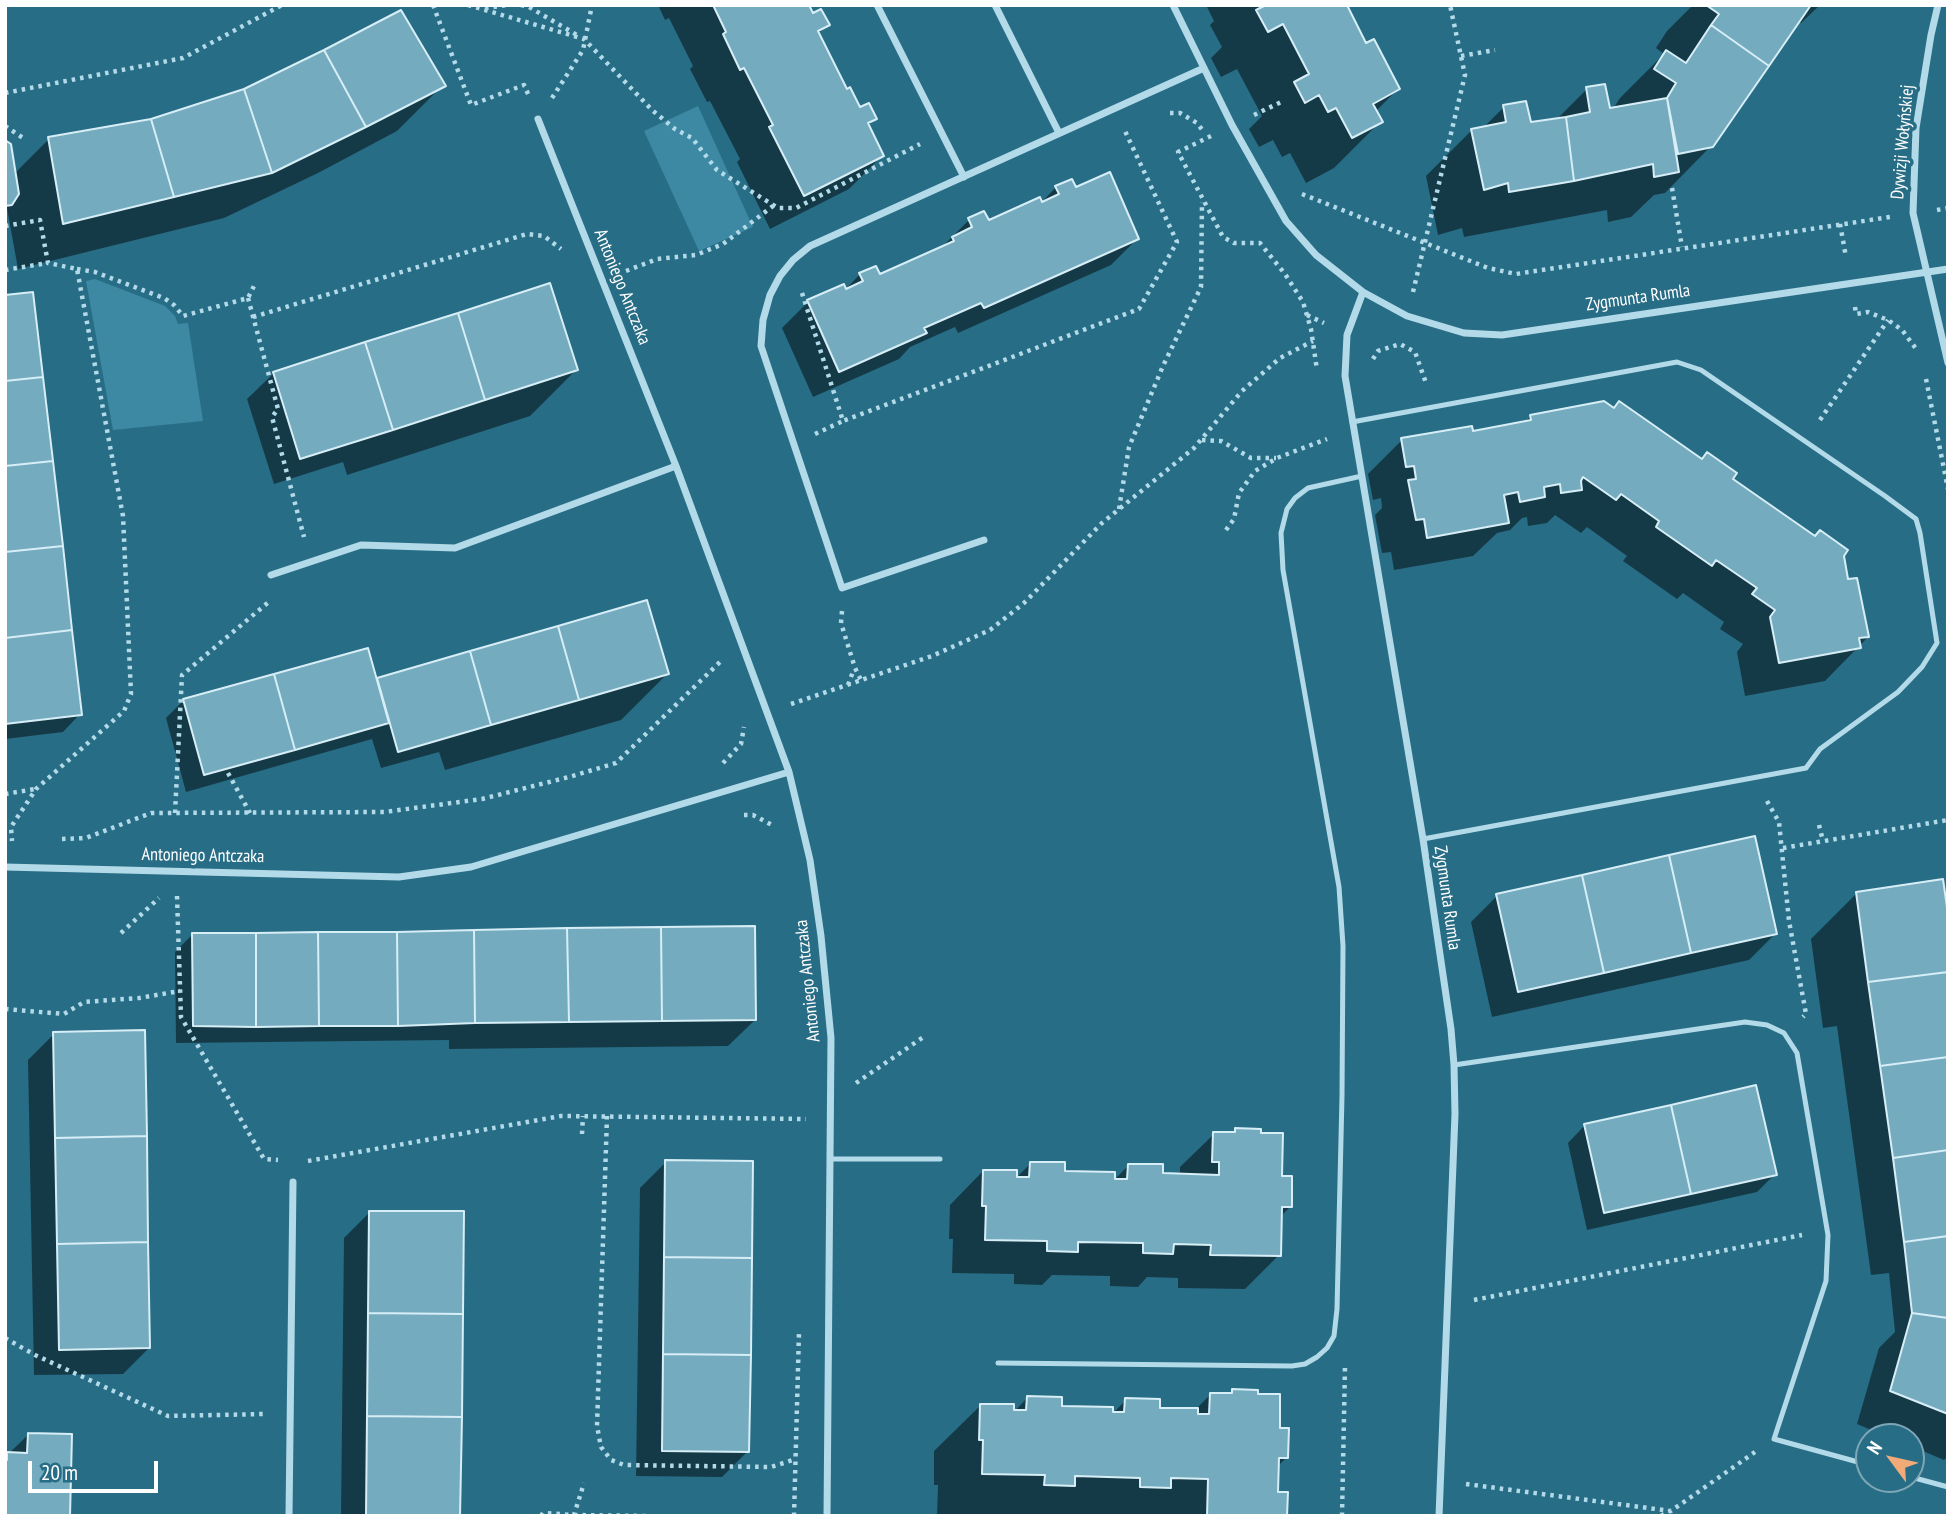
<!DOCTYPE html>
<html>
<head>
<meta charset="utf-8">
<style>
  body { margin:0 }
  #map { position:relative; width:1953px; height:1521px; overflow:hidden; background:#286d86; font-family:"PT Sans Narrow",sans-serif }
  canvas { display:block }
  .frame { position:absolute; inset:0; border:7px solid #fff; pointer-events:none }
  .north { position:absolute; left:1855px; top:1423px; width:70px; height:70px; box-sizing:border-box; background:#286d86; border:2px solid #7ea7b6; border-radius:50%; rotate:303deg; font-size:19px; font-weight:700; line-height:28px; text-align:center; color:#fff }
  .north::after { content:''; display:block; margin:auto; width:24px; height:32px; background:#f0ab79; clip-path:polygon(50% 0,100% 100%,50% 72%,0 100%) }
  .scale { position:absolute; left:28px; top:1461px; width:130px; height:32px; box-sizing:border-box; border:4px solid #fff; border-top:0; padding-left:9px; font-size:21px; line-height:24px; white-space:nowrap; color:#fff; -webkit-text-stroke:5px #286d86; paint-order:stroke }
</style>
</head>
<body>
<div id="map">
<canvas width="1953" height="1521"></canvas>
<div class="frame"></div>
<div class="north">N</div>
<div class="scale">20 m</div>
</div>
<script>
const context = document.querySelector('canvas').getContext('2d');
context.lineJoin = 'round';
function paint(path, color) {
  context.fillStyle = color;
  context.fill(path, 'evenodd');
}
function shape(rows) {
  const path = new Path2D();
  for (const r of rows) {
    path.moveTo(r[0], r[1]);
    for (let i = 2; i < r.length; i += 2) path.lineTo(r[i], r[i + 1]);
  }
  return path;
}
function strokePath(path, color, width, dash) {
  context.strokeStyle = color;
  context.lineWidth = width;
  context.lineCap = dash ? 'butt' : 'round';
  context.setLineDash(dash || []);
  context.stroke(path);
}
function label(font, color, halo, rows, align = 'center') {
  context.font = font + ' "PT Sans Narrow",sans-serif';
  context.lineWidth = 7;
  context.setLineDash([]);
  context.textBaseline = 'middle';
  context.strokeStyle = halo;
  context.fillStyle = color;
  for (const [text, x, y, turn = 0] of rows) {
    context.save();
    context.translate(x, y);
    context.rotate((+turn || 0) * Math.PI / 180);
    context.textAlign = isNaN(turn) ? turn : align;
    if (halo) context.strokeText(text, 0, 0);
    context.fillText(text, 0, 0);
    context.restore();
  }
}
const green = shape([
  [698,106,753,227,699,251,644,131],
  [95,279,165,306,175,316,178,324,188,323,203,421,113,430,86,281]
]);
const shadow = shape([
  [658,5,807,5,812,15,827,25,817,35,846,91,859,109,875,119,867,126,882,156,849,189,770,229,737,162,740,159,710,101,707,102,690,69,693,66,669,18,665,20],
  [1206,5,1345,5,1365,45,1398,89,1375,112,1380,122,1334,168,1306,183,1290,153,1282,157,1273,140,1259,147,1249,129,1262,116,1237,69,1221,77,1211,58,1222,47,1210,25,1214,21],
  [1693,5,1820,5,1801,23,1798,21,1711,146,1665,193,1654,195,1631,217,1608,222,1607,210,1464,237,1462,228,1438,235,1426,176,1472,130,1483,128,1504,107,1530,124,1556,120,1587,89,1609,110,1613,109,1620,98,1664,54,1656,48,1667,31],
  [443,85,397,131,318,173,224,218,18,269,7,208,5,209,5,142,14,174,49,139],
  [1056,187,1075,189,1137,239,1111,265,958,333,955,327,910,347,899,359,813,397,782,328,808,302,845,290,860,274,879,276,943,246,969,220,988,222,1041,203],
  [5,297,80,714,63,732,5,739],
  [576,370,530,416,347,475,343,462,274,484,247,399,274,373],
  [1531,416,1730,480,1842,556,1847,581,1868,637,1825,681,1745,696,1737,652,1743,644,1720,629,1724,622,1683,593,1677,599,1623,561,1627,556,1587,527,1581,533,1555,515,1547,523,1528,526,1527,517,1522,518,1510,530,1497,533,1473,556,1394,570,1391,552,1382,553,1375,515,1382,508,1381,498,1373,500,1368,474,1402,440,1471,433,1524,423],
  [646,602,667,674,621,720,445,770,439,752,381,768,372,739,186,792,166,718,184,700,376,680],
  [1857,893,1948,926,1948,1456,1944,1460,1911,1446,1911,1437,1888,1437,1857,1424,1879,1348,1895,1332,1889,1273,1871,1275,1837,1026,1823,1028,1811,939],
  [1497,896,1775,934,1749,960,1492,1017,1471,922],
  [193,934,755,1020,728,1046,449,1049,449,1040,176,1043,175,952],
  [54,1034,149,1348,123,1374,34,1375,28,1060],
  [1585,1125,1775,1174,1757,1192,1587,1230,1568,1143],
  [1236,1130,1280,1177,1290,1207,1280,1217,1279,1255,1245,1289,1178,1288,1178,1278,1147,1277,1138,1287,1110,1286,1110,1276,1052,1275,1042,1285,1014,1284,1014,1274,952,1273,953,1239,949,1239,950,1205,983,1171,1015,1179,1030,1164,1063,1173,1113,1181,1128,1166,1161,1175,1180,1176,1180,1167,1214,1134,1232,1134],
  [666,1162,748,1451,722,1477,636,1476,640,1188],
  [370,1212,459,1516,341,1516,344,1238],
  [1233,1391,1278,1430,1286,1458,1277,1467,1276,1493,1285,1516,937,1516,938,1485,934,1485,934,1451,981,1405,1013,1413,1027,1398,1060,1407,1111,1415,1126,1400,1158,1409,1195,1410,1211,1394,1229,1395],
  [28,1435,68,1516,5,1516,5,1457]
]);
const building = shape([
  [713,5,809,5,813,13,821,9,830,25,818,31,847,89,850,87,860,107,869,103,877,119,868,123,884,156,804,196,769,127,773,125,744,68,740,70,723,34,726,32,713,5],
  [1266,5,1347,5,1366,43,1374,39,1400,89,1373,104,1383,122,1352,138,1336,108,1328,112,1319,95,1305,103,1294,82,1309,74,1283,24,1268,32,1256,10,1266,5],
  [1706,5,1811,5,1769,66,1711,25,1719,14,1706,5],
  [401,10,446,86,366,127,324,50,401,10],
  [1711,25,1769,66,1713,147,1678,154,1667,98,1676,83,1654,69,1666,50,1686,63,1711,25],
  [324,50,366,127,272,173,244,89,324,50],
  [1605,84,1610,108,1667,98,1679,172,1654,177,1653,164,1574,181,1566,117,1590,112,1586,87,1605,84],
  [244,89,272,173,174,197,151,119,244,89],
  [1526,101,1531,122,1566,117,1574,181,1509,192,1508,183,1484,190,1471,129,1506,122,1503,105,1526,101],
  [151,119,174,197,63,224,48,137,151,119],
  [5,140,11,144,19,194,12,205,5,206,5,140],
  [1110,172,1139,239,984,308,981,303,924,328,927,333,839,372,807,300,844,284,846,289,863,281,859,273,876,266,880,274,954,241,952,237,972,227,968,218,984,211,989,220,1040,197,1042,202,1059,194,1055,186,1072,179,1076,187,1110,172],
  [550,283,578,370,485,400,458,313,550,283],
  [33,292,43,377,5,381,5,295,33,292],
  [458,313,485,400,393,430,365,342,458,313],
  [365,342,393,430,300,459,273,372,365,342],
  [43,377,53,461,5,466,5,381,43,377],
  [1604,401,1614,408,1619,401,1702,459,1707,452,1737,473,1733,479,1815,536,1820,530,1848,550,1844,556,1848,579,1857,578,1869,637,1859,638,1861,648,1779,663,1770,617,1775,610,1752,594,1757,588,1716,560,1712,566,1656,527,1659,521,1621,494,1616,500,1583,477,1581,481,1582,490,1561,493,1560,484,1544,487,1545,497,1520,502,1518,492,1504,495,1509,523,1427,538,1424,519,1416,520,1408,480,1416,479,1414,466,1406,467,1401,438,1472,426,1473,431,1531,420,1530,415,1604,401],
  [53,461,63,546,5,552,5,466,53,461],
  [63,546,72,630,5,638,5,552,63,546],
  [647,600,669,674,579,700,558,626,647,600],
  [558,626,579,700,491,725,470,651,558,626],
  [72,630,82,715,5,724,5,638,72,630],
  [368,648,389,723,295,750,274,674,368,648],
  [470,651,491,725,398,752,377,678,470,651],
  [274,674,295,750,204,775,183,699,274,674],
  [1755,836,1777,934,1691,953,1669,855,1755,836],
  [1669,855,1691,953,1604,973,1582,875,1669,855],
  [1582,875,1604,973,1518,992,1496,894,1582,875],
  [1943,879,1948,914,1948,972,1868,982,1856,892,1943,879],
  [755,926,756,1020,662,1021,661,927,755,926],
  [661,927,662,1021,569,1022,567,928,661,927],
  [567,928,569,1022,475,1023,474,930,567,928],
  [474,930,475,1023,398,1026,397,932,474,930],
  [318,932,397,932,398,1026,319,1026,318,932],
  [318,932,319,1026,256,1027,256,933,318,932],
  [192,933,256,933,256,1027,193,1026,192,933],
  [1948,972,1948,1057,1880,1066,1868,982,1948,972],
  [145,1030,147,1136,55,1138,53,1032,145,1030],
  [1948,1057,1948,1150,1893,1158,1880,1066,1948,1057],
  [1756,1085,1777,1175,1691,1194,1671,1105,1756,1085],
  [1671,1105,1691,1194,1604,1213,1584,1124,1671,1105],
  [1235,1128,1261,1129,1261,1133,1283,1133,1282,1176,1292,1176,1292,1207,1282,1207,1281,1256,1210,1255,1211,1245,1174,1244,1173,1254,1143,1253,1143,1243,1078,1242,1078,1252,1047,1251,1047,1241,985,1240,986,1206,982,1206,983,1170,1017,1170,1017,1177,1029,1177,1030,1162,1065,1162,1065,1171,1115,1172,1115,1179,1127,1179,1128,1164,1163,1164,1163,1173,1219,1175,1219,1162,1212,1162,1213,1132,1235,1132,1235,1128],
  [147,1136,148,1242,57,1244,55,1138,147,1136],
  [1948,1150,1948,1236,1904,1242,1893,1158,1948,1150],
  [665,1160,753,1161,752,1258,664,1257,665,1160],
  [369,1211,464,1211,463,1314,368,1313,369,1211],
  [1948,1236,1948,1318,1912,1313,1904,1242,1948,1236],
  [148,1242,150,1348,59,1350,57,1244,148,1242],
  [664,1257,752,1258,751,1355,663,1354,664,1257],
  [368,1313,463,1314,462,1417,367,1416,368,1313],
  [1912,1313,1948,1318,1948,1414,1890,1391,1912,1313],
  [663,1354,751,1355,749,1452,662,1451,663,1354],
  [1232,1389,1258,1390,1258,1394,1280,1394,1280,1428,1289,1428,1288,1458,1279,1458,1278,1492,1288,1492,1287,1516,1207,1516,1208,1479,1171,1478,1171,1488,1140,1487,1140,1478,1075,1476,1075,1486,1044,1485,1045,1475,982,1474,983,1440,979,1440,980,1404,1014,1404,1014,1410,1026,1410,1027,1396,1062,1397,1062,1406,1113,1407,1113,1412,1124,1412,1125,1398,1160,1399,1160,1408,1198,1408,1198,1414,1209,1414,1210,1393,1232,1393,1232,1389],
  [367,1416,462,1417,460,1516,366,1516,367,1416],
  [28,1433,72,1434,70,1516,5,1516,5,1460,7,1460,7,1452,27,1453,28,1433]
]);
const path = shape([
  [433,5,471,105,524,85,529,96],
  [468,5,584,39,652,110,675,129,692,138,717,170,778,208,796,208,920,144],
  [521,5,529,7,577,35],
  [485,8,508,5],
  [1461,56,1495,50],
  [5,93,183,58,282,5],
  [552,98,583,50,592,5],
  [1170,113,1180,113,1197,123,1203,131],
  [1254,115,1281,102],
  [5,126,23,138],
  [1211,136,1178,152,1223,237,1234,243,1260,243,1285,274,1303,302,1311,329,1317,370],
  [1672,188,1682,247],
  [1302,194,1488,268,1516,274,1890,217],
  [1937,210,1948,208],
  [1840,224,1846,257],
  [5,226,40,220,48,263,77,269,123,516,131,694,124,711,36,789,11,827,12,841],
  [77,269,95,272,164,298,174,305,183,316,248,298,254,286],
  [5,270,48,263],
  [626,271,657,259,696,255,723,244,773,206],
  [1413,292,1465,75,1450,5],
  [802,293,843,421,1139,309,1177,242,1125,131],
  [248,298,278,409,272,417,304,537],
  [1855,307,1856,314,1868,312,1888,320,1902,330,1917,350],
  [1307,315,1324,323],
  [253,317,527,234,544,236,561,249],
  [1373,359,1378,351,1400,344,1415,352,1426,383],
  [1926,379,1948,489],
  [1820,420,1888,320],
  [815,434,843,421],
  [1202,440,1221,441,1251,458,1276,458],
  [1119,509,1129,447,1163,366,1201,287,1202,202],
  [1226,530,1234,519,1239,493,1255,471,1277,458,1327,439],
  [842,611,841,623,855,668,861,680],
  [848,685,854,669],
  [791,704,932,656,990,630,1024,603,1102,523,1194,448,1242,391,1280,358,1313,341],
  [723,763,741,744,744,727],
  [228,773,250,813],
  [5,794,35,789],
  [1767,801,1779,822,1789,921,1806,1014,1803,1017],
  [175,813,182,675,271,600],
  [744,815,753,815,774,826],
  [1819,825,1823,841],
  [62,839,86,838,151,813,384,812,482,799,569,777,616,763,722,660],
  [1783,848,1948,820],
  [177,896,181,1017,264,1159,278,1160],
  [121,933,159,898],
  [5,1009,64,1014,84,1002,139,998,180,991],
  [856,1083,925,1036],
  [607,1116,597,1426,601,1447,611,1460,624,1465,771,1467,796,1459],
  [582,1134,583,1116],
  [308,1161,561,1116,806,1119],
  [1474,1300,1802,1235],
  [5,1338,35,1355,168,1416,264,1414],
  [1466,1484,1671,1511,1755,1452],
  [574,1515,648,1516],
  [541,1516,543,1513,574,1515,584,1483],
  [794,1516,799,1332],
  [1342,1516,1345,1366],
  [1661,1516,1670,1511]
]);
const service = shape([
  [1352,422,1677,362,1701,370,1885,496,1916,519,1920,533,1937,643,1922,667,1898,692,1820,749,1806,768,1423,839],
  [1454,1065,1745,1022,1767,1025,1784,1033,1797,1053,1828,1235,1826,1281,1774,1439,1869,1465],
  [831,1159,940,1159],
  [998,1363,1292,1366,1305,1364,1317,1357,1327,1348,1334,1336,1337,1309,1342,1096,1343,946,1339,887,1283,570,1281,533,1287,509,1295,498,1308,488,1362,476],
  [1911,1477,1948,1487]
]);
const minor = shape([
  [877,5,964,177],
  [995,5,1059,133],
  [1173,5,1232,125,1286,221,1316,255,1363,292,1407,316,1464,333,1502,335,1948,269],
  [1938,5,1931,35,1916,128,1913,213,1948,363],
  [538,119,676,466,789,772,810,860,821,936,831,1038,827,1516],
  [1363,292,1347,335,1345,376,1423,839,1451,1029,1454,1065,1455,1114,1439,1516],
  [984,540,842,588,761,346,763,320,770,295,780,276,793,260,810,246,1204,68],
  [271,575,361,545,455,548,676,466],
  [5,867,399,877,471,867,789,772],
  [289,1516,293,1182]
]);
const streetNames = [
  ["Dywizji Wołyńskiej",1903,142,-85],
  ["Antoniego Antczaka",622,287,68],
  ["Zygmunta Rumla",1638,298,-8],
  ["Antoniego Antczaka",203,856,1],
  ["Zygmunta Rumla",1447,898,82],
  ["Antoniego Antczaka",808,981,-96]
];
paint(green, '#3d88a2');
paint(shadow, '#0007');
paint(building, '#74abbf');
strokePath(building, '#d7eef6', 2);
strokePath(path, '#b3dae8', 4.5, [3.5, 5]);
strokePath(service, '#b3dae8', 5);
strokePath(minor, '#b3dae8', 7);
label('18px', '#fff', '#286d86', streetNames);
</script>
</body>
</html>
